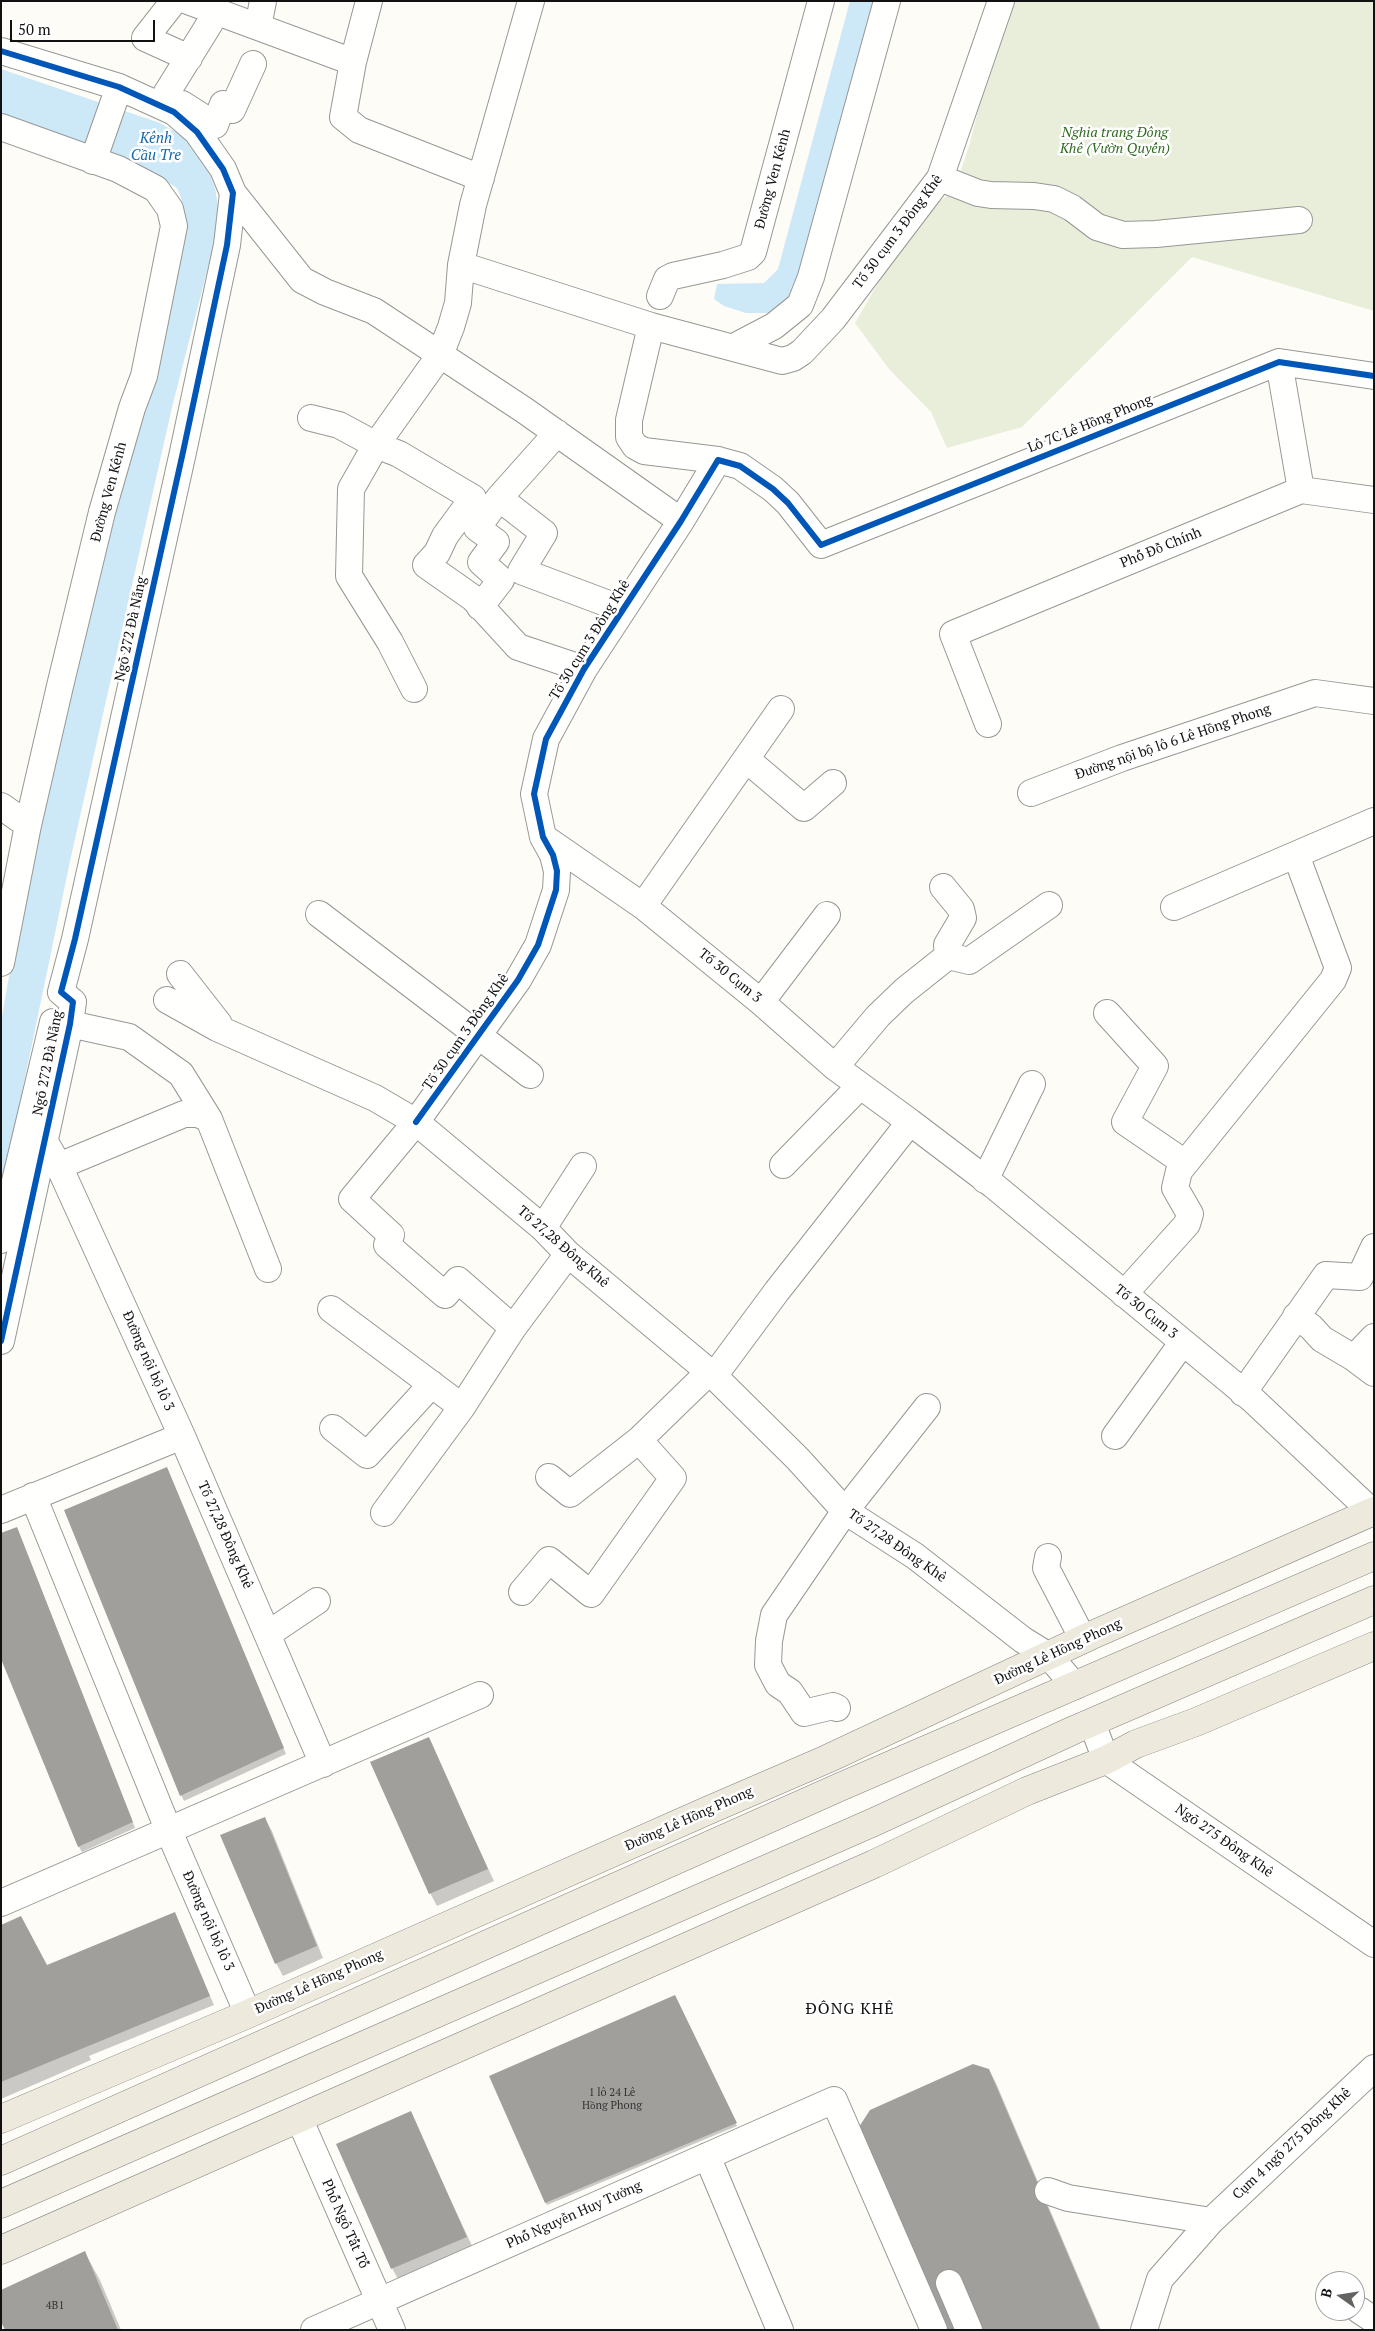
<!DOCTYPE html>
<html>
<head>
<meta charset="utf-8">
<style>
  body { margin:0 }
  #map { position:relative; width:1375px; height:2331px; overflow:hidden; background:#fdfcf7; font-family:"PT Serif",serif }
  canvas { display:block }
  .frame { position:absolute; inset:0; border:2px solid #111; pointer-events:none }
  .north { position:absolute; left:1315px; top:2271px; width:50px; height:50px; box-sizing:border-box; background:#fff; border:1px solid #a0a0a0; border-radius:50%; rotate:283deg; font-size:14px; font-weight:700; line-height:20px; text-align:center; color:#111 }
  .north::after { content:''; display:block; margin:auto; width:18px; height:22px; background:#646362; clip-path:polygon(50% 0,100% 100%,50% 72%,0 100%) }
  .scale { position:absolute; left:10px; top:20px; width:145px; height:22px; box-sizing:border-box; border:2px solid #111; border-top:0; padding-left:6px; font-size:15px; line-height:18px; white-space:nowrap; color:#111; -webkit-text-stroke:4px #fff; paint-order:stroke }
</style>
</head>
<body>
<div id="map">
<canvas width="1375" height="2331"></canvas>
<div class="frame"></div>
<div class="north">B</div>
<div class="scale">50 m</div>
</div>
<script>
const context = document.querySelector('canvas').getContext('2d');
context.lineJoin = 'round';
function paint(path, color) {
  context.fillStyle = color;
  context.fill(path, 'evenodd');
}
function shape(rows) {
  const path = new Path2D();
  for (const r of rows) {
    path.moveTo(r[0], r[1]);
    for (let i = 2; i < r.length; i += 2) path.lineTo(r[i], r[i + 1]);
  }
  return path;
}
function strokePath(path, color, width, dash) {
  context.strokeStyle = color;
  context.lineWidth = width;
  context.lineCap = dash ? 'butt' : 'round';
  context.setLineDash(dash || []);
  context.stroke(path);
}
function label(font, color, halo, rows, align = 'center') {
  context.font = font + ' "PT Serif",serif';
  context.lineWidth = 5;
  context.setLineDash([]);
  context.textBaseline = 'middle';
  context.strokeStyle = halo;
  context.fillStyle = color;
  for (const [text, x, y, turn = 0] of rows) {
    context.save();
    context.translate(x, y);
    context.rotate((+turn || 0) * Math.PI / 180);
    context.textAlign = isNaN(turn) ? turn : align;
    if (halo) context.strokeText(text, 0, 0);
    context.fillText(text, 0, 0);
    context.restore();
  }
}
const cemetery = shape([
  [1005,1,1374,1,1374,311,1192,257,1022,427,947,448,931,412,889,369,855,323,915,219,954,191,970,143]
]);
const water = shape([
  [850,1,882,1,797,299,777,313,746,313,724,306,714,299,717,284,764,283,778,269],
  [1,69,160,123,188,139,205,161,215,188,219,212,213,248,172,407,70,861,16,1121,1,1183,1,1022,11,965,49,770,182,228,182,200,177,188,132,160,1,113]
]);
const shadow = shape([
  [170,1475,286,1754,184,1801,181,1795],
  [17,1528,135,1828,82,1852,79,1847],
  [428,1739,494,1881,437,1906,430,1893],
  [265,1819,272,1831,323,1958,283,1976,276,1963],
  [174,1913,214,2005,89,2056,91,2060,1,2099,1,1926,47,1966],
  [675,1996,737,2126,547,2205,491,2077],
  [989,2070,996,2083,1101,2330,945,2330],
  [410,2113,474,2250,399,2281,392,2268],
  [85,2253,100,2280,121,2330,6,2330]
]);
const building = shape([
  [167,1467,284,1748,180,1796,64,1510],
  [17,1527,133,1822,78,1847,1,1659,1,1533],
  [429,1737,488,1869,429,1894,370,1762],
  [265,1817,317,1946,275,1964,220,1835],
  [175,1912,210,1996,1,2082,1,1925,21,1916,47,1965],
  [675,1995,737,2123,545,2203,489,2076],
  [973,2064,989,2069,1100,2330,943,2330,857,2130,870,2110],
  [411,2111,467,2237,391,2269,336,2144],
  [85,2251,118,2330,5,2330,1,2322,1,2290]
]);
const minor = shape([
  [174,1,145,38,189,58],
  [188,1,353,62],
  [369,1,353,62,343,117,359,130,481,178],
  [258,27,263,1],
  [1,51,119,87,174,112,197,132,223,169,233,193,227,245,183,452,75,939,61,992,73,1002,70,1024,1,1341],
  [182,104,215,125,223,104,232,110,253,64],
  [174,112,166,94,210,23],
  [1,127,118,169,156,189,170,209,174,226,144,376,132,408,102,512,60,686,28,825,1,963],
  [93,161,119,87],
  [940,178,978,193,991,195,1034,196,1054,199,1072,208,1097,227,1123,235,1156,234,1299,220],
  [233,193,302,280,325,292,374,311,524,410,681,521],
  [461,265,651,326,782,361,793,358,802,352,833,319,940,178,1001,1],
  [660,296,667,279,673,276,723,265,748,257,753,252,821,1],
  [651,326,629,420,629,437,635,446,644,451,718,460],
  [734,347,774,326,800,305,811,277,887,1],
  [1279,362,1301,490],
  [311,418,339,425,376,445,399,454,473,498,445,536,437,553,426,565,473,598,518,647,584,669],
  [557,433,499,498,544,533,521,571,622,609],
  [480,607,501,580,481,562,496,542,477,528,499,498],
  [414,689,390,642,349,576,351,489,376,445,440,355,451,327,458,303,461,265,473,205,531,1],
  [988,724,953,634,1301,490,1374,500],
  [746,759,804,808,833,783],
  [1031,793,1122,758,1315,693,1374,701],
  [1,806,28,825],
  [543,837,643,906,761,1002,835,1067,910,1122],
  [943,887,961,909,963,918,947,945,948,956],
  [643,906,781,709],
  [1174,907,1374,821],
  [319,914,530,1075],
  [180,974,219,1024],
  [167,1000,217,1028,375,1098,416,1122,543,1228,568,1254,714,1376,798,1459,845,1511,915,1556,1023,1640,1049,1656,1075,1686],
  [761,1002,827,915],
  [1107,1013,1155,1066,1125,1122,1185,1163],
  [70,1024,129,1037,181,1074,209,1119,268,1269],
  [835,1067,878,1016,904,991,948,956,969,961,1049,905],
  [783,1165,860,1086],
  [59,1166,184,1114,198,1114,209,1119],
  [985,1180,1032,1084],
  [543,1228,583,1166],
  [1,1240,53,1022],
  [1124,1294,1187,1224,1190,1214,1175,1188,1179,1171,1333,980,1338,968,1296,855],
  [331,1309,462,1407],
  [1296,1316,1311,1327,1322,1339,1354,1358,1374,1373],
  [513,1328,458,1280,445,1295,387,1245,391,1235,352,1199,416,1122,518,980,538,945,556,890,557,871,553,855,543,837,534,794,546,739,584,669,681,521,718,460,740,466,773,489,788,503,821,545,1279,362,1374,376],
  [1354,1358,1374,1337],
  [714,1376,777,1291,910,1122,993,1185,1253,1400,1372,1512],
  [1243,1393,1326,1275,1360,1277,1374,1247],
  [333,1428,367,1455,432,1384],
  [182,1436,323,1764],
  [1115,1436,1183,1342],
  [549,1477,570,1494,639,1440,709,1372],
  [33,1496,168,1829,248,2014],
  [1,1510,182,1436,59,1166,45,1142],
  [384,1513,462,1407,513,1328,568,1254],
  [1048,1557,1046,1568,1083,1639],
  [522,1592,549,1560,591,1594,673,1478,639,1440],
  [268,1634,317,1601],
  [837,1708,833,1706,804,1713,790,1692,778,1684,768,1665,769,1641,774,1615,845,1511,927,1407],
  [1092,1723,1106,1760,1374,1944],
  [1,1903,480,1695],
  [299,2118,392,2330],
  [707,2156,780,2330],
  [1048,2191,1068,2198,1211,2221],
  [949,2283,969,2330],
  [1359,2310,1374,2320],
  [314,2330,834,2100,934,2330],
  [1144,2330,1160,2279,1211,2221,1374,2068]
]);
const major = shape([
  [1,2119,248,2014,709,1810,827,1759,1090,1636,1374,1511],
  [1,2161,840,1787,1374,1556],
  [1,2204,874,1822,1074,1730,1374,1600],
  [1,2250,874,1864,1027,1791,1106,1760,1136,1744,1196,1722,1374,1646]
]);
const cycleway = shape([
  [1,51,119,87,174,112,197,132,223,169,233,193,227,245,183,452,75,939,61,992,73,1002,70,1024,1,1341],
  [416,1122,518,980,538,945,556,890,557,871,553,855,543,837,534,794,546,739,584,669,681,521,718,460,740,466,773,489,788,503,821,545,1279,362,1374,376]
]);
const numberNames = [
  ["1 lô 24 Lê",612,2093],
  ["Hồng Phong",612,2106],
  ["4B1",55,2306]
];
const parkNames = [
  ["Nghia trang Đông",1115,133],
  ["Khê (Vườn Quyến)",1115,149]
];
const streetNames = [
  ["Đường Ven Kênh",773,179,-75],
  ["Tổ 30 cụm 3 Đông Khê",898,232,-53],
  ["Lô 7C Lê Hồng Phong",1090,424,-22],
  ["Đường Ven Kênh",109,492,-75],
  ["Phố Đỗ Chính",1161,548,-22],
  ["Ngõ 272 Đà Nẵng",131,629,-78],
  ["Tổ 30 cụm 3 Đông Khê",590,640,-58],
  ["Đường nội bộ lô 6 Lê Hồng Phong",1173,742,-19],
  ["Tổ 30 Cụm 3",730,976,39],
  ["Tổ 30 cụm 3 Đông Khê",466,1032,-55],
  ["Ngõ 272 Đà Nẵng",48,1063,-79],
  ["Tổ 27,28 Đông Khê",563,1247,41],
  ["Tổ 30 Cụm 3",1146,1312,39],
  ["Đường nội bộ lô 3",148,1361,66],
  ["Tổ 27,28 Đông Khê",225,1535,66],
  ["Tổ 27,28 Đông Khê",897,1546,35],
  ["Đường Lê Hồng Phong",1058,1652,-25],
  ["Đường Lê Hồng Phong",689,1819,-24],
  ["Ngõ 275 Đông Khê",1224,1841,35],
  ["Đường nội bộ lô 3",208,1921,66],
  ["Đường Lê Hồng Phong",319,1982,-24],
  ["Cụm 4 ngõ 275 Đông Khê",1292,2144,-43],
  ["Phố Nguyễn Huy Tưởng",574,2215,-24],
  ["Phố Ngô Tất Tố",345,2224,66]
];
const waterNames = [
  ["Kênh",156,139],
  ["Cầu Tre",156,156]
];
const quarterNames = [
  ["ĐÔNG KHÊ",850,2009]
];
paint(cemetery, '#e9eedb');
paint(water, '#cde8f7');
paint(shadow, '#0003');
paint(building, '#a19f9c');
strokePath(minor, '#979795', 28);
strokePath(major, '#858482', 29);
strokePath(minor, '#fffffe', 26);
strokePath(major, '#ede9dc', 28);
strokePath(cycleway, '#0057b8', 6);
label('11px', '#353434', null, numberNames);
label('italic 14px', '#2f6b1f', '#fff', parkNames);
label('14px', '#111', '#fff', streetNames);
label('italic 15px', '#1768a6', '#fff', waterNames);
context.letterSpacing = '1px';
label('16px', '#111', '#fff', quarterNames);
context.letterSpacing = '0px';
</script>
</body>
</html>
